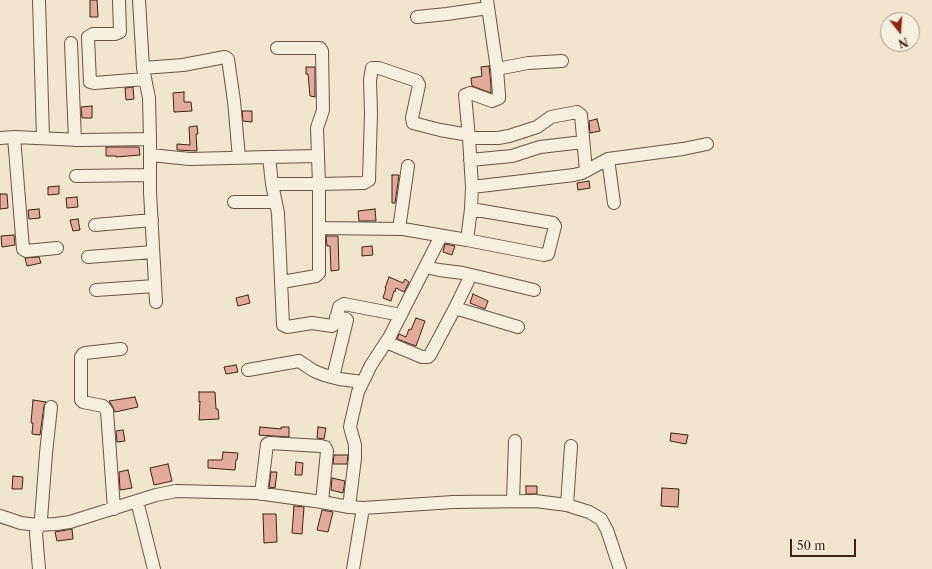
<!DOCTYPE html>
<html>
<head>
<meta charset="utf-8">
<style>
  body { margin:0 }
  #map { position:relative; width:932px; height:569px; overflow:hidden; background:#f1e6cd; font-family:"Libre Caslon Text",serif }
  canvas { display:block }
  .north { position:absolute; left:880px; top:12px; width:40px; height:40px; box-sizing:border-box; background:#f6efde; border:1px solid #ac9d8d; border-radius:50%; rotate:163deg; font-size:11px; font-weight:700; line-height:16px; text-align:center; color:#3d2313 }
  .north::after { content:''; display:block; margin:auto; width:14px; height:18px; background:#8f2418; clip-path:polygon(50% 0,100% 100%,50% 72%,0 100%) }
  .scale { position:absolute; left:790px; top:539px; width:66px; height:18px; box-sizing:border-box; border:2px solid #3d2313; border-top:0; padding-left:5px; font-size:12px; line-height:14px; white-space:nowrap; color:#3d2313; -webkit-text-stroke:3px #f6efde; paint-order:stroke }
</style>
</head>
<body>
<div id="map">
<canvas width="932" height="569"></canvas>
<div class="north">N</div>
<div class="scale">50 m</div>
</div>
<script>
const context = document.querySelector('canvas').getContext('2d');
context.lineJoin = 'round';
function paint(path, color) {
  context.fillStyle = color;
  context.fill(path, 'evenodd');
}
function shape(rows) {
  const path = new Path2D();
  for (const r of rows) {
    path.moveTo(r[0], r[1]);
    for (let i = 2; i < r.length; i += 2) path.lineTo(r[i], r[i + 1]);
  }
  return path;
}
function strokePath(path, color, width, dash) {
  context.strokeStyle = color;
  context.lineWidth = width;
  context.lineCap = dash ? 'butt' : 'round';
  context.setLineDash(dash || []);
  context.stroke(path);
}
const building = shape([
  [90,0,97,0,98,17,90,17,90,0],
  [489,66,491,85,491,93,472,86,471,78,482,76,481,67,489,66],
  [306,67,315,67,315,97,310,96,308,74,306,74,306,67],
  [133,87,134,99,126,100,125,88,133,87],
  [184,92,184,102,191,102,192,111,174,112,173,93,184,92],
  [92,106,92,118,82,118,81,107,92,106],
  [242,111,252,111,252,122,243,121,242,111],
  [597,119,600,131,590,133,589,121,597,119],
  [197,126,198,134,196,134,197,151,177,150,177,144,190,145,189,127,197,126],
  [106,147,139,147,140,155,116,157,116,156,106,156,106,147],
  [392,175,399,175,395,203,392,203,392,175],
  [589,181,590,188,578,190,577,183,589,181],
  [59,186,59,194,48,195,48,187,59,186],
  [0,194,7,194,8,208,0,209,0,194],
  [77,197,78,207,67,208,66,198,77,197],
  [39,209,40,218,29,219,28,210,39,209],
  [375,209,376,221,359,221,358,211,375,209],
  [78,219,80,230,73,231,70,220,78,219],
  [14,235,15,245,2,247,1,236,14,235],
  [326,236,338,236,339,270,331,271,330,246,327,246,326,236],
  [445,244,455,246,452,255,443,252,445,244],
  [372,246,373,255,362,256,362,247,372,246],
  [39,257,41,263,27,266,25,258,39,257],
  [389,277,403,283,405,279,409,282,404,292,396,288,395,292,394,291,391,301,383,298,386,288,385,288,389,277],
  [473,294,488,301,485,309,470,303,473,294],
  [248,295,250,303,238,306,236,298,248,295],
  [416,318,425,321,416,346,397,339,399,334,406,337,409,329,411,330,416,318],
  [236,365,238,372,226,374,224,367,236,365],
  [199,392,215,392,216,409,218,409,219,419,199,420,200,401,199,402,199,392],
  [135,397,138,407,115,412,113,407,109,401,135,397],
  [33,400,46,402,44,406,40,435,32,434,33,423,31,423,33,400],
  [260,427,281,429,281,427,289,427,289,437,259,435,260,427],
  [318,427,326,428,324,439,317,438,318,427],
  [123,430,125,441,117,442,116,431,123,430],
  [671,433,688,435,686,444,670,441,671,433],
  [223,452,238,453,237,460,236,460,235,470,208,468,208,460,222,460,223,452],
  [334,455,348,455,347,464,333,464,334,455],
  [296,462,303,463,302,475,295,475,296,462],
  [168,464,172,481,154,485,150,468,168,464],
  [128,470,132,488,120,490,119,472,128,470],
  [271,472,277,472,275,488,269,487,271,472],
  [13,476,23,477,22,489,12,489,13,476],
  [332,478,345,481,343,493,331,490,332,478],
  [526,486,537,486,537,494,526,494,526,486],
  [662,488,679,489,678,507,661,506,662,488],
  [294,506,304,507,302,534,292,533,294,506],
  [322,510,333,512,328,532,317,530,322,510],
  [263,514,276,514,277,542,264,543,263,514],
  [72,529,73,539,57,541,55,532,72,529]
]);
const minor = shape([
  [39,0,43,138],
  [119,0,120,32,115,34,93,34,88,37,90,82,94,83,145,79],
  [417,17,447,14,488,8],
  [71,43,75,140],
  [277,48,320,48,322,51,323,110,317,128,319,184,364,183,369,180,371,113,370,80,372,68,379,68,417,81,419,85,412,118,413,123,440,130,469,135],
  [143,68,183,65,225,57,228,59,234,101,239,158],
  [497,69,528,63,562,61],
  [14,137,23,249,26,251,57,248],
  [0,138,14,137,81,140,150,139,149,98,143,68,139,0],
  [469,138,498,138,509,136,537,127,551,117,577,112,581,115,586,171],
  [150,139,150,192,156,302],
  [150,155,190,159,269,157,272,184],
  [269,157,318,156],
  [608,159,614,203],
  [470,160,512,156,540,147,583,142],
  [76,176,150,175],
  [472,187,574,175,582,173,608,159,683,149,707,144],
  [234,202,275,202],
  [471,209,467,240,544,255,548,254,555,226,553,223,471,209,472,187,469,138,465,95,470,93,492,101,499,98,499,95,497,69,487,0],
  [95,225,152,220],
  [319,228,403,229,467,240],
  [399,229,408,166],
  [88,257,153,252],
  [426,267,439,270,463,273,534,290],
  [282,282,316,276,319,273,319,184,272,184,278,213,283,325,287,327,312,323,332,326,335,324,339,307,344,304,401,315],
  [96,290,155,286],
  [455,308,518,327],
  [386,342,422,357,428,357,430,355,455,308,471,275],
  [248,370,299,361,314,371,324,375,339,379,363,382],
  [333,377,347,320,346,319,336,317],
  [261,494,267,444,269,443,321,446,325,447,327,451,322,502],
  [137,501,154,569],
  [513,501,515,441],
  [567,505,571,446],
  [349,507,355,458,355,445,350,427,351,422,358,392,371,365,390,336,441,236],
  [114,509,107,411,103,406,83,402,81,400,81,357,83,354,85,353,121,349],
  [0,516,21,523,38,525,56,524,70,522,156,495,176,491,257,493,322,502,349,507,363,508,453,502,535,501,567,505,589,512,601,519,607,530,620,569],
  [39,569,36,533,41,519,46,453,51,407],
  [353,569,363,508]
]);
paint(building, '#e3ab9d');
strokePath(building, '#3d2313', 1);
strokePath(minor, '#6a5442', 14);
strokePath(minor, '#f6efde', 12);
</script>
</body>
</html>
